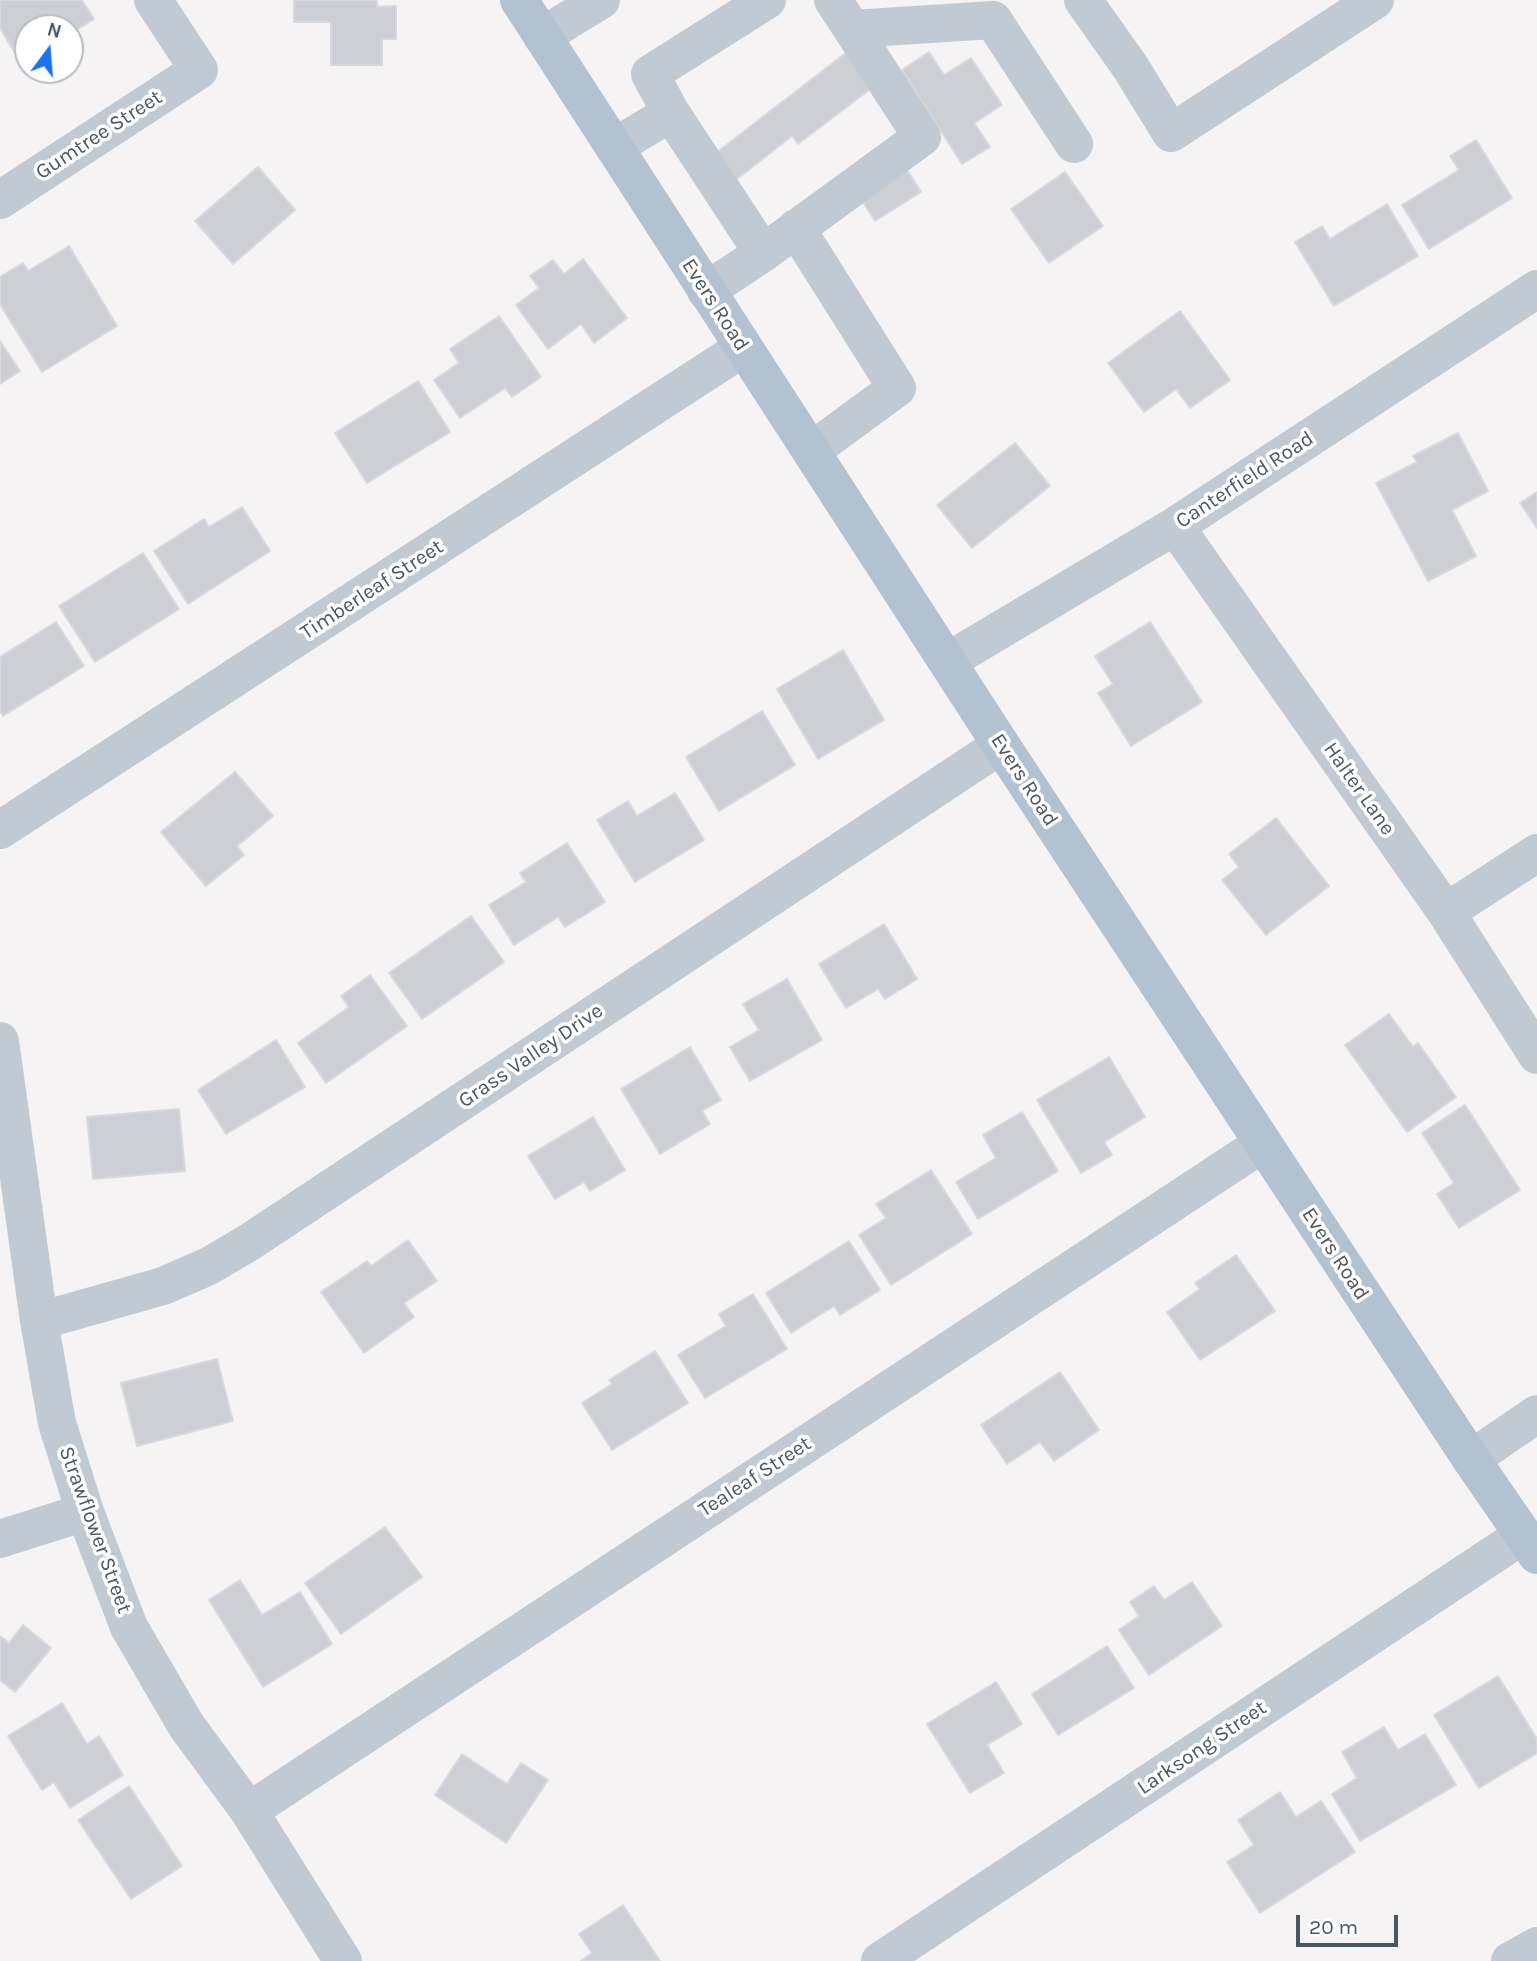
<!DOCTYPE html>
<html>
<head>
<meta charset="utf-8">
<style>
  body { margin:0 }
  #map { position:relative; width:1537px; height:1961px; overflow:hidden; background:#f5f3f3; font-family:Karla,sans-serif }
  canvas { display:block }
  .north { position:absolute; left:14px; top:14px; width:70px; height:70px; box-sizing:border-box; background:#fff; border:2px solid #b7bbc0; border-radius:50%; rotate:16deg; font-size:19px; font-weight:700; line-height:28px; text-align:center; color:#4a5661 }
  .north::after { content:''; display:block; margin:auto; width:24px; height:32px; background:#1a73e8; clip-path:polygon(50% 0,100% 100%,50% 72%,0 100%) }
  .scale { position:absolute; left:1296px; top:1915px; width:102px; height:32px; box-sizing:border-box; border:4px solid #4a5661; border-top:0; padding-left:9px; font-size:21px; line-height:24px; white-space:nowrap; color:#4a5661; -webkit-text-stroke:5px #fff; paint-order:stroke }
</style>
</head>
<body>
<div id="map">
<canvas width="1537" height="1961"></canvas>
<div class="north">N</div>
<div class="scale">20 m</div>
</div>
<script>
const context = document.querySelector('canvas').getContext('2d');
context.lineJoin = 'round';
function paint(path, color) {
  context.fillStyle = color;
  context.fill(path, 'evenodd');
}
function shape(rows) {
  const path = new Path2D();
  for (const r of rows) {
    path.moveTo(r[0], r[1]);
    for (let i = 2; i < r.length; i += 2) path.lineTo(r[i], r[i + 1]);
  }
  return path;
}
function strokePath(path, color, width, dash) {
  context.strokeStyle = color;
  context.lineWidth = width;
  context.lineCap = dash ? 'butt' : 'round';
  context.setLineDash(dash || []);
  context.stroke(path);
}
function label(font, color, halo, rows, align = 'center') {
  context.font = font + ' Karla,sans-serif';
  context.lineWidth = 7;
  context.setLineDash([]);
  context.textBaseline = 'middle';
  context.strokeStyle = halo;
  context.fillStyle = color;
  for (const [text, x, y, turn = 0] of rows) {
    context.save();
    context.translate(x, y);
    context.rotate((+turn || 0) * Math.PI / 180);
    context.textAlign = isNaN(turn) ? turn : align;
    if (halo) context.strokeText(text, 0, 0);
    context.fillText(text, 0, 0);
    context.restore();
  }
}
const building = shape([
  [0,0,82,0,94,19,70,34,70,28,28,28,28,59,21,63,0,28,0,0],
  [294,0,377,0,377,7,396,6,396,39,382,39,382,65,331,65,331,22,294,22,294,0],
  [847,52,873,87,798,144,792,136,737,179,716,153,847,52],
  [929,52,944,75,971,58,1002,105,974,123,990,147,962,164,902,70,929,52],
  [1476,140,1512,198,1429,249,1402,205,1459,170,1450,156,1476,140],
  [258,167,295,210,233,264,195,221,258,167],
  [907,170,921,192,875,221,861,199,907,170],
  [1065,172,1103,226,1049,263,1011,209,1065,172],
  [1387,204,1418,256,1334,306,1295,242,1322,226,1330,239,1387,204],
  [69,246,117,326,42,372,0,304,0,277,23,263,28,271,69,246],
  [583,259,627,318,594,343,581,324,548,349,516,305,539,288,530,276,553,260,564,274,583,259],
  [1180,311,1230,380,1190,408,1176,389,1144,412,1108,363,1180,311],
  [499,316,541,377,512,397,505,388,460,418,434,380,459,363,450,349,499,316],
  [0,341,20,371,0,384,0,341],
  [418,381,450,432,367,483,335,433,418,381],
  [1458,433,1488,491,1452,510,1476,556,1428,581,1376,483,1417,462,1413,456,1458,433],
  [1015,443,1050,486,972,548,937,505,1015,443],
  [1537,492,1537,528,1520,503,1537,492],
  [242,507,270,551,188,604,154,551,204,519,209,527,242,507],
  [143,553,179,609,95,662,59,606,143,553],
  [56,622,84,666,3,716,0,711,0,657,56,622],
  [1150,622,1202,702,1131,746,1098,693,1113,684,1095,656,1150,622],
  [843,650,884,720,818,759,777,689,843,650],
  [762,711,795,765,719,811,686,757,762,711],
  [235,772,273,816,237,846,244,855,206,886,161,832,235,772],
  [675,793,704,840,635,882,597,820,628,801,637,816,675,793],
  [1276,818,1329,886,1266,935,1222,880,1239,867,1229,854,1276,818],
  [567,843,605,902,565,927,558,917,514,945,489,905,526,882,520,873,567,843],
  [471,916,504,962,422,1019,389,973,471,916],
  [884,924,917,979,885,999,878,989,846,1008,819,964,884,924],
  [370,975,407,1026,326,1083,298,1043,349,1007,341,996,370,975],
  [787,979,822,1040,750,1081,730,1047,759,1030,743,1004,787,979],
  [1389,1014,1413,1047,1418,1043,1456,1097,1407,1132,1345,1045,1389,1014],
  [276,1040,305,1087,226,1134,198,1090,276,1040],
  [690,1047,721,1100,702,1111,710,1124,660,1154,621,1089,690,1047],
  [1109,1057,1145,1117,1104,1142,1112,1155,1081,1173,1037,1100,1109,1057],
  [1465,1105,1520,1190,1459,1228,1437,1194,1454,1183,1422,1133,1465,1105],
  [179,1109,185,1171,93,1179,87,1117,179,1109],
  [1022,1112,1058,1171,978,1219,956,1182,996,1158,983,1135,1022,1112],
  [593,1117,625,1170,590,1191,584,1182,555,1199,528,1156,593,1117],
  [931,1170,972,1234,891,1285,859,1235,886,1218,876,1204,931,1170],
  [408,1240,437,1281,404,1303,414,1317,364,1353,321,1292,367,1261,371,1266,408,1240],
  [849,1241,880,1290,840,1315,834,1306,791,1333,766,1293,849,1241],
  [1236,1255,1275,1311,1200,1360,1167,1312,1200,1289,1195,1283,1236,1255],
  [753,1294,787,1349,705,1398,678,1355,726,1326,719,1314,753,1294],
  [655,1351,688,1403,612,1450,582,1403,612,1384,609,1380,655,1351],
  [217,1359,233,1421,137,1446,121,1383,217,1359],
  [1060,1372,1099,1430,1054,1461,1040,1442,1007,1464,981,1425,1060,1372],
  [385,1527,422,1577,341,1634,305,1583,385,1527],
  [240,1580,262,1615,300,1592,332,1644,263,1687,209,1600,240,1580],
  [1192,1582,1222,1626,1149,1675,1119,1630,1139,1616,1130,1602,1154,1586,1164,1600,1192,1582],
  [23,1625,51,1648,15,1692,0,1680,0,1636,9,1643,23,1625],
  [1107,1646,1134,1688,1058,1735,1032,1694,1107,1646],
  [1498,1676,1537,1739,1537,1753,1479,1788,1434,1715,1498,1676],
  [996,1682,1022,1724,987,1745,1004,1773,970,1793,927,1724,996,1682],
  [62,1703,87,1744,99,1736,123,1775,70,1808,54,1782,42,1790,8,1736,62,1703],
  [1384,1727,1398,1750,1425,1734,1456,1785,1360,1841,1332,1794,1357,1778,1342,1752,1384,1727],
  [462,1754,507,1784,521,1763,548,1780,506,1843,435,1795,462,1754],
  [129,1786,182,1866,131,1899,78,1820,129,1786],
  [1280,1792,1296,1817,1321,1801,1355,1852,1260,1913,1227,1862,1254,1845,1238,1820,1280,1792],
  [623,1905,660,1961,581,1961,592,1953,579,1934,623,1905]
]);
const minor = shape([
  [767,0,650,74,671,113,763,253,922,137,833,0],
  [1083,0,1131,68,1171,133,1375,0],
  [852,29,993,20,1074,144],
  [542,36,601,0],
  [614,147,671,113],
  [0,200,199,70,153,0],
  [796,228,897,388,811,451],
  [706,291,763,253],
  [1175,526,1446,912,1537,1055],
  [948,661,1175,526,1537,289],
  [0,830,743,348],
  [1446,912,1537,853],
  [0,1041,39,1321,57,1423,85,1512,129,1627,186,1725,249,1811,343,1961],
  [39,1321,163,1286,209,1266,248,1243,1001,745],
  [1471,1459,1537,1414],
  [0,1539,85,1512],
  [249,1811,1262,1144],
  [880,1961,1523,1535],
  [1510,1961,1537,1946]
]);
const major = shape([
  [519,0,1001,745,1471,1459,1537,1555]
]);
const streetNames = [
  ["Gumtree Street",99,135,-33],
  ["Evers Road",715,305,57],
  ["Canterfield Road",1245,480,-33],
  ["Timberleaf Street",372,590,-33],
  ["Evers Road",1024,780,57],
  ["Halter Lane",1359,789,55],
  ["Grass Valley Drive",531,1056,-34],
  ["Evers Road",1335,1254,57],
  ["Tealeaf Street",755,1477,-33],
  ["Strawflower Street",95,1530,70],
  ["Larksong Street",1202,1748,-34]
];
paint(building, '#cdcfd5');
strokePath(building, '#d7d9de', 2);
strokePath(minor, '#c1cad2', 38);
strokePath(major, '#b3c2d1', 38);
label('21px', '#4a5661', '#fff', streetNames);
</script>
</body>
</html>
